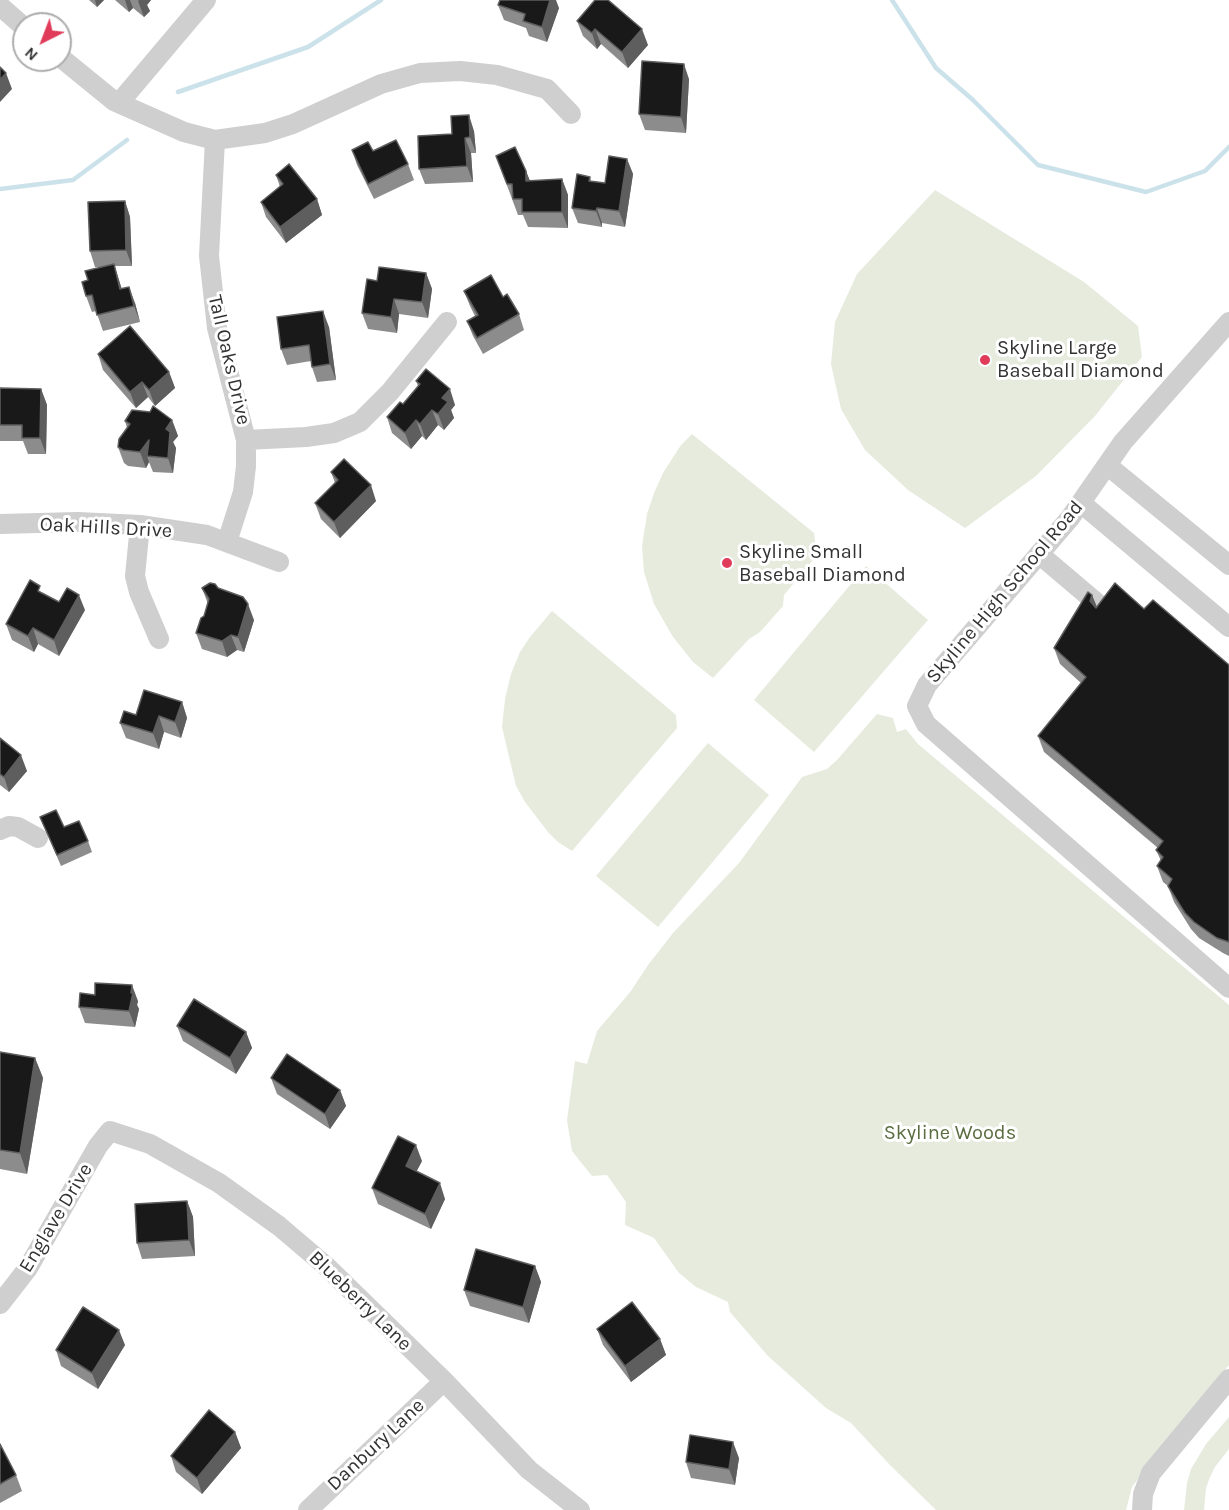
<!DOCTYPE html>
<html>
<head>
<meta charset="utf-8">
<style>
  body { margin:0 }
  #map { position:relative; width:1229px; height:1510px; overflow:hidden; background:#fff; font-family:Karla,sans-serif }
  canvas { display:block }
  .north { position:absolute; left:12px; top:12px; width:60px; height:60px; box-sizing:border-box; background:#fff; border:2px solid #adadad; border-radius:50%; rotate:222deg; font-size:16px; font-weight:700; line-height:24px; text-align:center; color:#323232 }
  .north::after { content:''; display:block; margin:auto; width:21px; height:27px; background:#e03c5a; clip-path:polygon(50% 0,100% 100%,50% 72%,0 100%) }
</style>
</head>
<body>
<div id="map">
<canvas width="1229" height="1510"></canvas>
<div class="north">N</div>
</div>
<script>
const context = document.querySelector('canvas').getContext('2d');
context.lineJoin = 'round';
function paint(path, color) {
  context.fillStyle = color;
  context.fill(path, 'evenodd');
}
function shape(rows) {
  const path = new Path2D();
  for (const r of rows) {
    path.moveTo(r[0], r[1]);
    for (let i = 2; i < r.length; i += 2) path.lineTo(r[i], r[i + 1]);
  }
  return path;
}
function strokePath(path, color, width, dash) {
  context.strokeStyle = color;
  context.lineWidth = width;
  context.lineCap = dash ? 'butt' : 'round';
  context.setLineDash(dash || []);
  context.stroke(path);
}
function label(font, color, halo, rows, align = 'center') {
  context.font = font + ' Karla,sans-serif';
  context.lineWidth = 6;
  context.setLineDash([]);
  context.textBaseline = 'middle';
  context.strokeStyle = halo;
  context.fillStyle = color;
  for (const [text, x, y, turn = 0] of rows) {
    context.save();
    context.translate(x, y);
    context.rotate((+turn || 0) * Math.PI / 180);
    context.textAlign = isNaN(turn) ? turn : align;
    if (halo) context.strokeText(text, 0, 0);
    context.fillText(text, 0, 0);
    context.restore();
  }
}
const green = shape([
  [935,190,1084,282,1138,326,1142,357,1095,416,1036,476,965,528,908,490,865,450,841,409,831,364,835,322,857,274],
  [692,434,814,533,817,555,784,595,783,606,760,632,749,639,713,678,693,662,673,637,654,604,644,572,642,546,647,514,654,493,663,473,681,445],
  [866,566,928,620,814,752,754,700],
  [552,611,669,709,676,715,677,728,572,851,558,842,548,832,525,802,516,786,502,727,505,699,511,674,520,652,530,637],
  [877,714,893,718,897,732,906,729,918,744,1229,1005,1229,1365,1168,1439,1132,1487,1126,1510,936,1510,889,1464,851,1423,826,1408,768,1356,730,1312,728,1302,696,1287,679,1273,654,1238,625,1225,626,1202,607,1175,592,1176,572,1151,567,1120,575,1061,587,1064,597,1031,631,991,648,965,673,933,739,863,802,777,827,769,837,760],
  [708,743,769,795,658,927,596,876],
  [1229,1417,1229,1449,1215,1467,1210,1477,1206,1488,1204,1510,1184,1510,1187,1483,1191,1469,1206,1444]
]);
const stream = shape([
  [892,0,936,68,973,100,1038,165,1146,192,1205,171,1229,147],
  [178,92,308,47,381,0],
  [0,189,73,180,127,140]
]);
const minor = shape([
  [0,6,24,27],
  [60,57,114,101,184,132,215,140,265,133,293,124,381,84,420,73,460,71,497,75,547,89,571,114],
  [119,103,206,0],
  [215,140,209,256,217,328,246,440,246,466,243,492,227,542],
  [1229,322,1123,442,1070,518,927,685,917,706,926,724,1229,988],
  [246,440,306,437,334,433,360,422,390,392,447,322],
  [1107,465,1229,565],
  [1081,503,1229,627],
  [0,524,78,522,140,525,207,535,279,562],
  [140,525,135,576,139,592,159,639],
  [1039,554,1098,604],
  [0,830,9,826,18,827,38,838],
  [0,1304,28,1268,98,1146,110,1131,150,1144,219,1183,279,1226,326,1266,444,1381,529,1470,580,1510],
  [308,1510,444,1381],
  [1142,1510,1143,1494,1151,1473,1229,1379]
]);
const wall = shape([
  [89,0,104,0,97,7],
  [115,0,151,0,147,5,150,11,144,17,133,8,129,12],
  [498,5,559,8,547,42,529,36,526,28,504,20],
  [577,21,648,45,628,68,601,44,597,49,583,36],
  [689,79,686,133,645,130,639,114],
  [474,131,476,153,471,153,473,182,425,184,419,169,452,134],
  [352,150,373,151,408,164,414,180,374,199,357,165],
  [496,156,526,171,530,181,562,179,568,195,568,228,528,227,523,215,518,215],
  [627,159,633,174,625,227,602,223,602,227,578,223,572,208,590,177,591,181,605,183],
  [276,175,317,199,322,215,286,243,266,217,261,202,280,187],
  [125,201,130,217,132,266,114,266,122,289,135,303,140,322,103,331,96,311,92,312,86,296,88,280,104,267,95,267,90,251],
  [426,273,432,289,428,318,399,314,397,333,368,329,362,313],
  [464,291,503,297,519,314,524,330,483,354,473,336,467,321,475,316,470,306],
  [329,327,336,380,317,382,312,367,311,361,287,365,281,349],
  [98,354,169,372,175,388,155,406,148,397,136,408,103,370],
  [416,381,455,405,451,410,454,418,444,430,438,425,426,440,422,436,411,449,392,433,387,417,403,404,418,386],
  [0,388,41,389,47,405,46,454,28,454,23,441,0,441],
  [172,420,178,436,173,442,176,448,173,473,153,472,149,462,146,468,128,466,124,463,118,447,127,428,125,421],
  [331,472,376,501,340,538,321,519,315,503,335,483],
  [202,588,218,588,254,620,244,652,237,650,227,657,202,649,196,633,204,616,208,604],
  [43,593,59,602,85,610,59,656,38,644,34,652,12,640,6,624],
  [1092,595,1097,607,1144,609,1229,665,1229,956,1223,953,1199,938,1191,929,1174,902,1168,886,1163,882,1157,866,1161,861,1156,850,1158,848,1044,752,1038,736,1081,683,1060,664,1054,648],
  [182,702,187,718,181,738,164,732,159,749,126,738,120,723,136,715],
  [0,738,27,771,9,792,0,785],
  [40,817,88,841,92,852,61,866],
  [138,1001,137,1005,139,1009,135,1027,85,1023,79,1007],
  [177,1026,246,1032,252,1048,236,1074,183,1041],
  [0,1052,35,1058,43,1078,27,1174,0,1169],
  [271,1078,340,1090,346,1106,330,1129,277,1094],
  [422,1161,416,1172,445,1199,431,1229,378,1204,372,1188],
  [187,1201,193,1217,195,1256,142,1259,137,1243],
  [535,1266,541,1282,529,1323,470,1306,464,1290],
  [597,1329,660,1339,666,1355,631,1382,603,1345],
  [125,1345,98,1389,61,1366,56,1350],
  [235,1432,241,1448,202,1494,176,1472,171,1456],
  [0,1444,16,1475,22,1491,0,1503],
  [739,1458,735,1485,691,1478,686,1462]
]);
const shadedWall = shape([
  [95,0,104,0,97,7],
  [125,0,130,0,133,8,129,12],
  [139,0,151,0,147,5,150,11,144,17,138,1],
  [550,0,556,0,559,8,547,42,542,27],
  [595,29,601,44,597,49,592,33],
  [642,29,648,45,628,68,622,52],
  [684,64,689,79,686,133,681,117],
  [6,73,12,89,0,102,0,80],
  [469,115,474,131,476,153,470,137],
  [465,138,471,153,473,182,467,166],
  [627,159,633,174,625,227,619,211],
  [526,171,532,186,526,181],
  [562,179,568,195,568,228,562,212],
  [317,199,322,215,286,243,280,227],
  [125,201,130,217,132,266,126,250],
  [597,208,602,223,602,227,596,211],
  [114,264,119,280,126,305,120,289],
  [426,273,432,289,428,318,422,302],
  [129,287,135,303,140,322,134,306],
  [394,299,399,314,397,333,391,317],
  [323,311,329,327,336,380,330,364],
  [169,372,175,388,155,406,149,390],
  [142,382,148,397,136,408,130,392],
  [41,389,47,405,46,454,40,438],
  [450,389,455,405,451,410,454,418,444,430,438,414,442,398],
  [432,410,438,425,426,440,420,424],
  [172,420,178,436,173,442,176,448,173,473,168,458,166,429],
  [416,420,422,436,411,449,405,433],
  [149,440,147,456,149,462,146,468,140,452],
  [371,485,376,501,340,538,334,522],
  [79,595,85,610,59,656,54,640],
  [1092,595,1098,610,1090,601],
  [248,604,254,620,244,652,238,637],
  [33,628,38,644,34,652,28,636],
  [231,635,237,650,227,657,222,641],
  [182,702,187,718,181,738,175,722],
  [159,716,164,732,159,749,153,733],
  [21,755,27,771,9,792,4,777],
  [132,985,138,1001,137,1005,139,1009,135,1027,129,1011],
  [246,1032,252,1048,236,1074,230,1058],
  [35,1058,43,1078,27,1174,20,1153],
  [340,1090,346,1106,330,1129,325,1114],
  [416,1145,422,1161,411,1182,406,1166],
  [440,1183,445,1199,431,1229,425,1214],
  [187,1201,193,1217,195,1256,189,1240],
  [535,1266,541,1282,529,1323,523,1307],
  [119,1330,125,1345,98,1389,92,1373],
  [660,1339,666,1355,631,1382,625,1366],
  [235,1432,241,1448,202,1494,197,1478],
  [733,1442,739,1458,735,1485,729,1469]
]);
const building = shape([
  [500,0,550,0,542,27,523,21,525,14,498,5,500,0],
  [595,0,608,0,642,29,622,52,595,29,592,33,577,21,595,0],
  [642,61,684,64,681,117,639,114,642,61],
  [0,67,6,73,0,80,0,67],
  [469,115,470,137,465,138,467,166,419,169,418,136,452,134,451,116,469,115],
  [396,140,408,164,368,184,352,150,368,142,373,151,396,140],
  [515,147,526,171,526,181,562,179,562,212,522,212,522,199,513,199,512,184,507,184,496,156,515,147],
  [609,156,627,159,619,211,597,208,596,211,572,208,577,174,590,177,589,181,605,183,609,156],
  [289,164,317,199,280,227,261,202,283,184,276,175,289,164],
  [125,201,126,250,90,251,88,202,125,201],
  [114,264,120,289,129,287,134,306,97,315,92,295,86,296,82,282,88,280,85,271,114,264],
  [379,267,426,273,422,302,394,299,391,317,362,313,367,279,377,281,379,267],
  [491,275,503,297,507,294,519,314,477,338,467,321,478,315,464,291,491,275],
  [323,311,330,364,312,367,309,345,281,349,277,317,323,311],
  [130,326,169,372,149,390,142,382,130,392,98,354,130,326],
  [426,369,450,389,442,398,448,402,438,414,432,410,420,424,416,420,405,433,387,417,400,402,403,404,420,384,416,381,426,369],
  [0,388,41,389,40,438,22,438,22,425,0,425,0,388],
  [153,406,172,420,166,429,170,432,168,458,147,456,149,440,140,452,123,450,118,447,119,439,130,424,125,421,132,410,150,412,153,406],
  [344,459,371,485,334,522,315,503,338,480,331,472,344,459],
  [30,580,40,586,38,591,59,602,67,588,79,595,54,640,33,628,28,636,6,624,30,580],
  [210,583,215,584,218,588,243,597,248,604,238,637,231,635,222,641,196,633,201,618,204,616,209,599,202,588,210,583],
  [1115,583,1144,609,1153,600,1229,665,1229,942,1217,938,1194,922,1185,913,1168,886,1172,879,1157,866,1163,857,1156,850,1163,841,1038,736,1086,677,1054,648,1088,592,1092,595,1090,601,1096,608,1115,583],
  [144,690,182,702,175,722,159,716,153,733,120,723,124,711,136,715,144,690],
  [0,738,21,755,4,777,0,774,0,738],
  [56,810,64,827,79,821,88,841,57,855,40,817,56,810],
  [95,983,132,985,131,993,133,993,129,1011,79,1007,80,993,95,995,95,983],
  [194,999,246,1032,230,1058,177,1026,194,999],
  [0,1052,35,1058,20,1153,0,1150,0,1052],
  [287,1054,340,1090,325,1114,271,1078,287,1054],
  [398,1136,416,1145,406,1166,440,1183,425,1214,372,1188,398,1136],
  [187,1201,189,1240,137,1243,135,1204,187,1201],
  [476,1249,535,1266,523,1307,464,1290,476,1249],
  [632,1302,660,1339,625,1366,597,1329,632,1302],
  [83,1307,119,1330,92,1373,56,1350,83,1307],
  [209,1410,235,1432,197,1478,171,1456,209,1410],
  [690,1435,733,1442,729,1469,686,1462,690,1435],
  [0,1444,16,1475,0,1484,0,1444]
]);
const markers = [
  [985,360,6,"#e03c5a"],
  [727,563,6,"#e03c5a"]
];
const poiNames = [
  ["Skyline Large",997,348],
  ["Baseball Diamond",997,371],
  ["Skyline Small",739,552],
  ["Baseball Diamond",739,575]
];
const streetNames = [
  ["Tall Oaks Drive",229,360,77],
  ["Oak Hills Drive",106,528,3],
  ["Skyline High School Road",1005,592,-50],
  ["Englave Drive",56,1218,-59],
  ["Blueberry Lane",360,1301,44],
  ["Danbury Lane",376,1445,-43]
];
const parkNames = [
  ["Skyline Woods",950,1133]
];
paint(green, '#e6ebde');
strokePath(stream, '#cbe2ea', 4.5);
strokePath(minor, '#cfcfcf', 20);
paint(wall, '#8c8c8c');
paint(shadedWall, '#5e5e5e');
paint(building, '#191919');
strokePath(building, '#5e5e5e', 1.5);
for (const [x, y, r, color] of markers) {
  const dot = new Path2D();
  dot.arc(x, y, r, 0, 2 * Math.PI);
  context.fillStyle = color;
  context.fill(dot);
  strokePath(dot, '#fff', 2);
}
label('20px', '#323232', '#fff', poiNames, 'left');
label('20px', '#323232', '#fff', streetNames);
label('20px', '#5a6d40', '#fff', parkNames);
</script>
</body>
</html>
